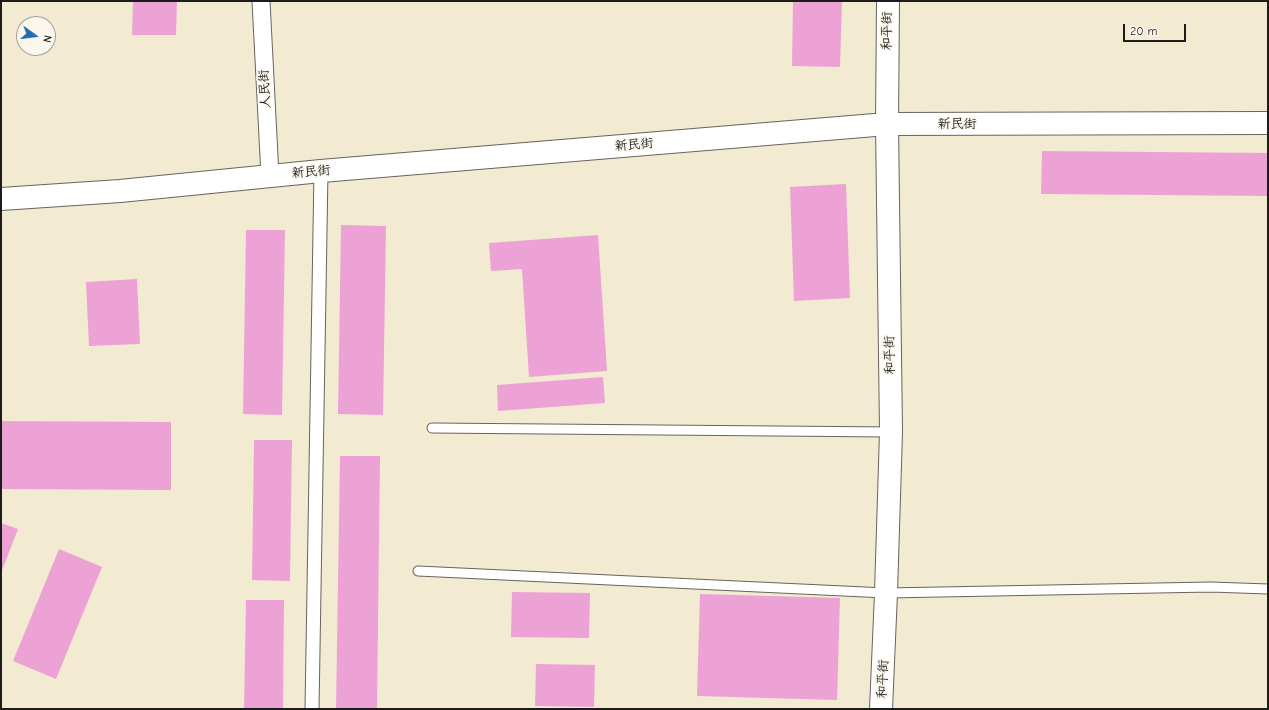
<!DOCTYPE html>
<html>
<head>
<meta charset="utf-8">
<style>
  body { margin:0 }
  #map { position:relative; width:1269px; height:710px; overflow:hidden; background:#f3ead2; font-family:"Comic Neue",sans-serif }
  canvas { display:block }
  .frame { position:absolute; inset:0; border:2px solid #1c1c1c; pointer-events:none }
  .north { position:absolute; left:16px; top:16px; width:40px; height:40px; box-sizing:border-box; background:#fbf7ec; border:1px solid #a29f99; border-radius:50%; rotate:104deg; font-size:11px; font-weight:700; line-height:16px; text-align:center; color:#1c1c1c }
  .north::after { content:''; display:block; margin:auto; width:14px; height:18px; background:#1f6fb2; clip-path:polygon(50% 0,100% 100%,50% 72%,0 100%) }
  .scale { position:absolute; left:1123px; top:24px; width:63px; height:18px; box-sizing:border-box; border:2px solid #1c1c1c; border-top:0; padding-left:5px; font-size:12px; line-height:14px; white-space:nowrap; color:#1c1c1c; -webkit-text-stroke:3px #fbf7ec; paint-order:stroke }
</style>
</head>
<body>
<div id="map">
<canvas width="1269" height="710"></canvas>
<div class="frame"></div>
<div class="north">N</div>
<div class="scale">20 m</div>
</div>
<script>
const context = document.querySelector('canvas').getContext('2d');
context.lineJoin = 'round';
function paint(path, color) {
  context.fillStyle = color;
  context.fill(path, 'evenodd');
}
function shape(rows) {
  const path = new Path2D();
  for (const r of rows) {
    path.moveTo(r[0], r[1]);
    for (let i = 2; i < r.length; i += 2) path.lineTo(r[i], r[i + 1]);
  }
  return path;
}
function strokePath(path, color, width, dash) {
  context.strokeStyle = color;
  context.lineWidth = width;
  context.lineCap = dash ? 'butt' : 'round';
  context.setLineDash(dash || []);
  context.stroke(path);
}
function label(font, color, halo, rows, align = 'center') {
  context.font = font + ' "Comic Neue","LXGW WenKai TC",sans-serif';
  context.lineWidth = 3.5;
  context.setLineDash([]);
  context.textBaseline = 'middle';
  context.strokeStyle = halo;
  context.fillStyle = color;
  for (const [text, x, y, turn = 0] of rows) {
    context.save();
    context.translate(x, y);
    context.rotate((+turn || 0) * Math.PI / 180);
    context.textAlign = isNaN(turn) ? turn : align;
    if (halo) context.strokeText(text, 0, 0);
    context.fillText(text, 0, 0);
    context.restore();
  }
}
const building = shape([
  [133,1,177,1,176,35,132,35],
  [793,1,842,1,840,67,792,66],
  [1042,151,1268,153,1268,196,1041,194],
  [846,184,850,298,794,301,790,187],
  [341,225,386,226,383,415,338,414],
  [246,230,285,230,282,415,243,414],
  [598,235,607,371,529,377,522,269,491,271,489,243],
  [137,279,140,344,89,346,86,282],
  [603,377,605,403,498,411,497,385],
  [1,421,171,422,171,490,1,489],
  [254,440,292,440,290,581,252,580],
  [340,456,380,456,377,709,336,709],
  [1,523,18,529,1,573],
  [59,549,102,567,56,679,13,661],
  [512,592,590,593,589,638,511,637],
  [700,594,840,598,837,700,697,696],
  [246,600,284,600,283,709,244,709],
  [536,664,595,665,594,707,535,706]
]);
const service = shape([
  [432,428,891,432],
  [418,571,886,593,1211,587,1268,589]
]);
const pedestrian = shape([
  [312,709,321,171]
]);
const minor = shape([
  [261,1,270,176]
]);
const tertiary = shape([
  [881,709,886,593,891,432,887,124]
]);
const secondary = shape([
  [887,124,888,1],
  [1,199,120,191,321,171,887,124,1268,123]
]);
const streetNames = [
  ["和平街",887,31,-90],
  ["人民街",265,89,-93],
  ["新民街",957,124],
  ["新民街",634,145,-5],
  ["新民街",311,172,-5],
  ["和平街",890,355,-91],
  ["和平街",883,679,-87]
];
paint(building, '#eca2d5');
strokePath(service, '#67645c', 11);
strokePath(pedestrian, '#67645c', 15);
strokePath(minor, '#67645c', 19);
strokePath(tertiary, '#67645c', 24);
strokePath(secondary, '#67645c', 24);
strokePath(service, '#fff', 9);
strokePath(pedestrian, '#fff', 13);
strokePath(minor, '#fff', 17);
strokePath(tertiary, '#fff', 22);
strokePath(secondary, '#fff', 22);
label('13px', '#1c1c1c', '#fbf7ec', streetNames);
</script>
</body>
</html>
